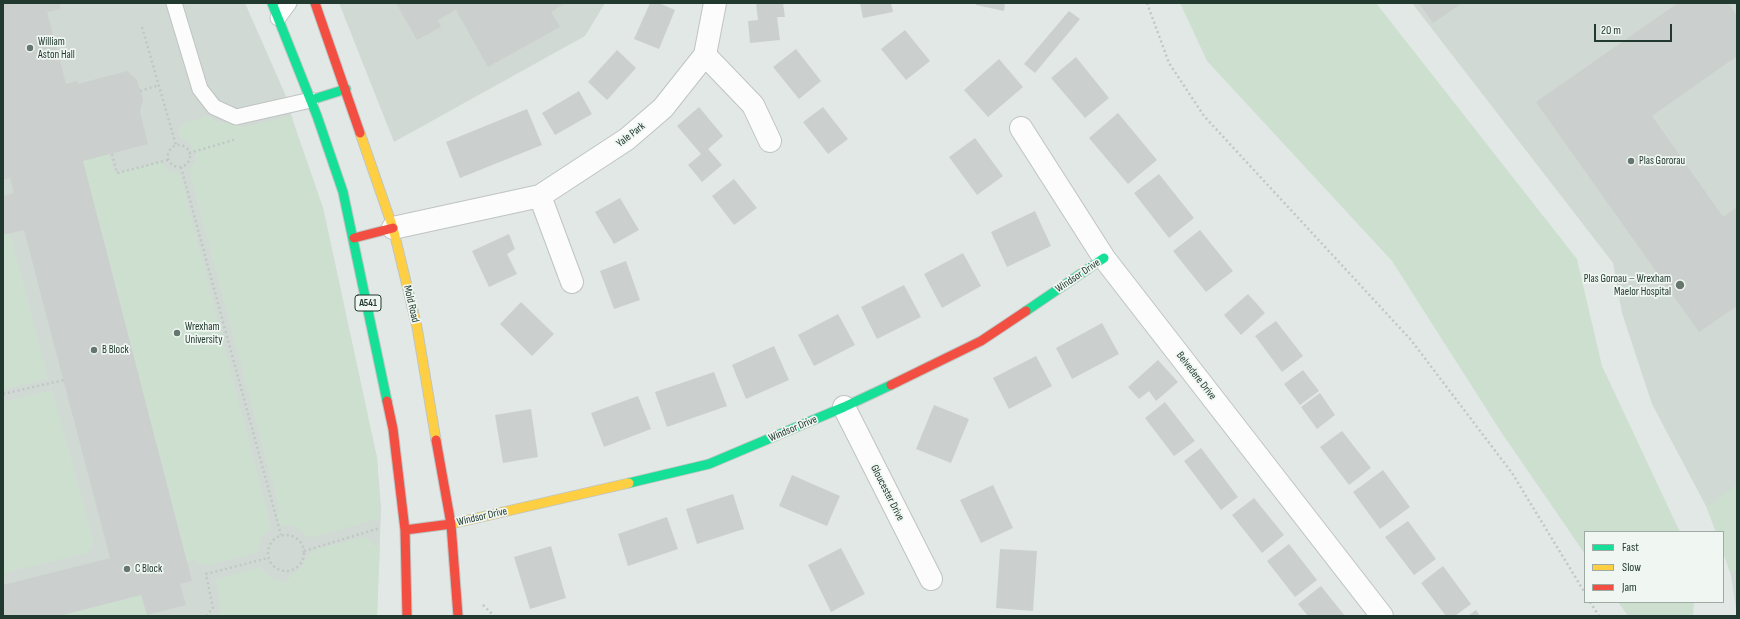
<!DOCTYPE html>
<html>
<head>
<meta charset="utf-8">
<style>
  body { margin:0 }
  #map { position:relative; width:1740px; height:619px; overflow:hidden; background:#e2e8e5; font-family:"Sofia Sans Condensed",sans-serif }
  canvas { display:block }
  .frame { position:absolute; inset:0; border:4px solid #223930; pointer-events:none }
  .legend { position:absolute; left:1584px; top:531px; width:140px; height:72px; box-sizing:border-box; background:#f0f7f3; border:1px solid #9eaba5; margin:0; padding:5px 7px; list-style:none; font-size:12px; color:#223930 }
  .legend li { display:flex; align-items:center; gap:8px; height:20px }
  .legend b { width:20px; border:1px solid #9eaba5 }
  .scale { position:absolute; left:1594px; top:24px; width:78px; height:18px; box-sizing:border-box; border:2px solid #223930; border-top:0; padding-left:5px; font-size:12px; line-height:14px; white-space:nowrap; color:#223930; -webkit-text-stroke:3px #f0f7f3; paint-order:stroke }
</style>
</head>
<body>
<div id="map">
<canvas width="1740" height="619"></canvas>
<div class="frame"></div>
<ul class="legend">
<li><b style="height:5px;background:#16e098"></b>Fast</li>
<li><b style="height:5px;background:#ffcf43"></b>Slow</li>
<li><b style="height:5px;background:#f24e42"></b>Jam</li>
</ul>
<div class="scale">20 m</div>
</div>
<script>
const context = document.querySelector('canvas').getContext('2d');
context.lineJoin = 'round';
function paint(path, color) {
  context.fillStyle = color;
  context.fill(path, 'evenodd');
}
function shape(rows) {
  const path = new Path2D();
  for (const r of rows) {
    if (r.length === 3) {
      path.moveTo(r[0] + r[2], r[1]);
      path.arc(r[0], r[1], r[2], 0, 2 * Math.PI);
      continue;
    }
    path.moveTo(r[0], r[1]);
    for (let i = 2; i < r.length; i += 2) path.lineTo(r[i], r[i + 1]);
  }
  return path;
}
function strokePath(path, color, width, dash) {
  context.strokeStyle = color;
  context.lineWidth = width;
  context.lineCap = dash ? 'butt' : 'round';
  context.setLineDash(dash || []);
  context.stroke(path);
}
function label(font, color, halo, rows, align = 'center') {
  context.font = font + ' "Sofia Sans Condensed",sans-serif';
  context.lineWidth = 3.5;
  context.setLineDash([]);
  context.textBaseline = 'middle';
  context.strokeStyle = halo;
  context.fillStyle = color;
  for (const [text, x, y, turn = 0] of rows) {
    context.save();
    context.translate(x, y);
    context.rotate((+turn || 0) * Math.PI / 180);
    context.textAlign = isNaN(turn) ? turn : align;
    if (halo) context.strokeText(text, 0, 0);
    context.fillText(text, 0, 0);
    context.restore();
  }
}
const built = shape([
  [3,3,245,3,285,94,294,124,323,208,377,458,381,509,377,616,3,616],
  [339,3,605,3,585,36,394,142],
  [1412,3,1737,3,1737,616,1731,575,1723,552,1723,532,1716,532,1707,508,1652,404,1622,313,1613,263]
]);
const green = shape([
  [1180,3,1376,3,1577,259,1602,366,1680,532,1585,532,1585,554,1501,432,1392,261,1207,61],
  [210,116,215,121,245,127,291,116,323,208,377,458,380,518,310,538,295,526,280,525,277,515,280,511,189,170,195,161,195,152,190,143,181,138,178,130,184,123],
  [108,154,115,174,161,162,170,172,180,174,271,528,261,538,257,553,210,565,200,564,194,560,187,562,83,161],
  [10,233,48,379,3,389,3,235],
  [52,390,93,539,92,548,86,553,3,573,3,402],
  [1737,484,1737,568,1731,575,1723,552,1723,532,1716,532,1707,508],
  [365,537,371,541,374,546,380,545,377,616,220,616,221,609,216,580,260,567,272,579,285,582,303,565,312,552,317,549],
  [141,595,147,615,155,613,155,616,59,616],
  [1618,602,1694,602,1693,616,1628,616]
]);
const building = shape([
  [3,3,59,3,61,9,47,12,66,84,77,81,78,84,127,71,137,80,143,99,140,112,148,144,83,161,192,581,180,584,186,605,147,615,141,595,59,616,3,616,3,585,110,558,24,230,3,235,3,196,14,193,10,178,3,180],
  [396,3,563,3,564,4,551,12,560,27,488,67,456,10,438,20,441,27,417,40],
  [650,3,659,3,675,10,659,49,634,39],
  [756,3,783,3,785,17,777,17,780,40,750,43,748,21,758,20],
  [860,3,891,3,893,12,863,18],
  [976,3,1005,3,1004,11,976,5],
  [1419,3,1462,3,1433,23],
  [1678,3,1728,3,1737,16,1737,56,1652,116,1723,217,1737,207,1737,306,1699,332,1536,102],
  [1069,11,1080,19,1035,73,1024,64],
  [905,30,930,61,906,80,881,49],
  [796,49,821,81,799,99,773,67],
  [617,50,636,68,607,100,588,82],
  [1076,57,1109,98,1085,118,1051,78],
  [999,59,1023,87,988,117,964,90],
  [579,91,592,114,555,135,542,113],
  [699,107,723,136,708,149,722,165,702,182,688,165,701,154,677,126],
  [823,107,848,139,828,154,803,122],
  [527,109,542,145,460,178,446,142],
  [1118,113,1157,160,1128,184,1089,138],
  [975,138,1003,176,977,195,949,157],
  [1159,174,1194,218,1169,238,1134,193],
  [734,179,757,208,734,225,712,196],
  [620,198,639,230,614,244,595,212],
  [1035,211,1051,246,1007,267,991,232],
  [1200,230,1233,271,1206,292,1173,251],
  [509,234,515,249,507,254,517,274,489,287,472,251],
  [963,253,981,286,942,308,924,274],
  [626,261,640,300,614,309,600,271],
  [904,285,921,317,877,339,861,307],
  [1248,294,1265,313,1241,335,1224,315],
  [521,302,554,334,532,356,500,324],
  [838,314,855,345,814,366,798,335],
  [1276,321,1303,356,1282,372,1255,336],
  [1102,323,1119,354,1072,379,1056,348],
  [774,346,789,380,746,399,732,365],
  [1036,356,1052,386,1009,409,993,378],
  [1158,360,1178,382,1156,401,1149,391,1139,399,1128,387],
  [1303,370,1319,391,1300,405,1284,384],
  [714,372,727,406,667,427,655,392],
  [1320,393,1335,415,1317,429,1301,407],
  [638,396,651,429,604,447,591,413],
  [1165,402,1195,441,1174,456,1145,418],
  [934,405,969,419,951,463,916,449],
  [531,409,538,457,503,463,495,415],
  [1342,431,1371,468,1349,485,1320,447],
  [1201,448,1238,497,1221,510,1184,461],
  [1383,470,1410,507,1380,529,1353,492],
  [792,475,840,496,827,526,779,506],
  [993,485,1013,528,981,543,960,500],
  [733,494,744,529,697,544,686,509],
  [1254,498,1284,535,1262,553,1232,515],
  [667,517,678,549,628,566,618,534],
  [1408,521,1436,559,1414,575,1385,537],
  [1289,544,1317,580,1295,597,1267,561],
  [551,546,566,598,530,609,514,557],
  [841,548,865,594,831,612,808,565],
  [1000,549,1037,551,1033,611,996,608],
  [1443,566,1471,604,1455,616,1446,616,1421,583],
  [1321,586,1345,616,1308,616,1298,604],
  [1476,610,1480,616,1468,616]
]);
const path = shape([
  [1147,3,1169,63,1204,116,1411,340,1512,473,1585,593],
  [142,27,176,145],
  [140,91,159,85],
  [179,156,11],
  [189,153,237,139],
  [112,154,117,173,168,160],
  [181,167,281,535],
  [3,394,64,380],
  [286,553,18],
  [304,551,380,528],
  [1590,602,1599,616],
  [483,605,494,616],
  [206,616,213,608,206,574,268,558]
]);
const lane = shape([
  [174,3,200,89,214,107,236,117,311,100],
  [278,18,289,3]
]);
const street = shape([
  [705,55,753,105,770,141],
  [1021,128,1104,258,1382,616],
  [540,196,572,282],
  [393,228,540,196,627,139,663,108,705,55,715,3],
  [844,407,931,579]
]);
const fast = shape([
  [272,3,317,116,343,192,387,401],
  [311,100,346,89],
  [1026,311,1104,258],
  [629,483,709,464,844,407,891,385]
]);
const slow = shape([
  [360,133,393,228,417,327,436,440],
  [451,524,629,483]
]);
const jam = shape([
  [315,3,360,133],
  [354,238,393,228],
  [891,385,981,341,1026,311],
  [387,401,393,429,405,530,407,616],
  [436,440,451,524,458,616],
  [405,530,451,524]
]);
const markers = [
  [30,48,4,"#65766f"],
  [1631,161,4,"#65766f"],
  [1680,285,5,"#65766f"],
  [177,333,4,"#65766f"],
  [94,350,4,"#65766f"],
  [127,569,4,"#65766f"]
];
const shields = [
  [368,303,26]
];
const shieldNames = [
  ["A541",368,303]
];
const poiNames = [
  ["William",38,42],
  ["Aston Hall",38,55],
  ["Plas Gororau",1639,161],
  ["Plas Goroau – Wrexham",1671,279,"right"],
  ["Maelor Hospital",1671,292,"right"],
  ["Wrexham",185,327],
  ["University",185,340],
  ["B Block",102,350],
  ["C Block",135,569]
];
const streetNames = [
  ["Yale Park",631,135,-38],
  ["Windsor Drive",1078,276,-34],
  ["Mold Road",411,304,77],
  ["Belvedere Drive",1196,376,52],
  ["Windsor Drive",793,429,-23],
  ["Gloucester Drive",887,493,63],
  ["Windsor Drive",482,517,-13]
];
paint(built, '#d1d9d4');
paint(green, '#cde0d0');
paint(building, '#cbd0ce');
strokePath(lane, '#bfc4c2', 17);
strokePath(street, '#bfc4c2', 24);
strokePath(fast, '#bfc5c2', 11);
strokePath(slow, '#bfc5c2', 11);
strokePath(jam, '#bfc5c2', 11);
strokePath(path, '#bfc8c3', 2.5, [2, 3]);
strokePath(lane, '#fbfcfb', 15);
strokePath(street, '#fbfcfb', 22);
strokePath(fast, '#16e098', 9);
strokePath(slow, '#ffcf43', 9);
strokePath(jam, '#f24e42', 9);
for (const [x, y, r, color] of markers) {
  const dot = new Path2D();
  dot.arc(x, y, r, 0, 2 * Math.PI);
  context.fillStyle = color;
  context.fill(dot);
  strokePath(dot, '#f0f7f3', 1.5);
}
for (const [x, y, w] of shields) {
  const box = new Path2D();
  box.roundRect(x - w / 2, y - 8, w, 16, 3);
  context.fillStyle = '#f0f7f3';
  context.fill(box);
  strokePath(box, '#223930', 1);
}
label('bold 10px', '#223930', null, shieldNames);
label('11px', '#223930', '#f0f7f3', poiNames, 'left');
label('11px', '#223930', '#f0f7f3', streetNames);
</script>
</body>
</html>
